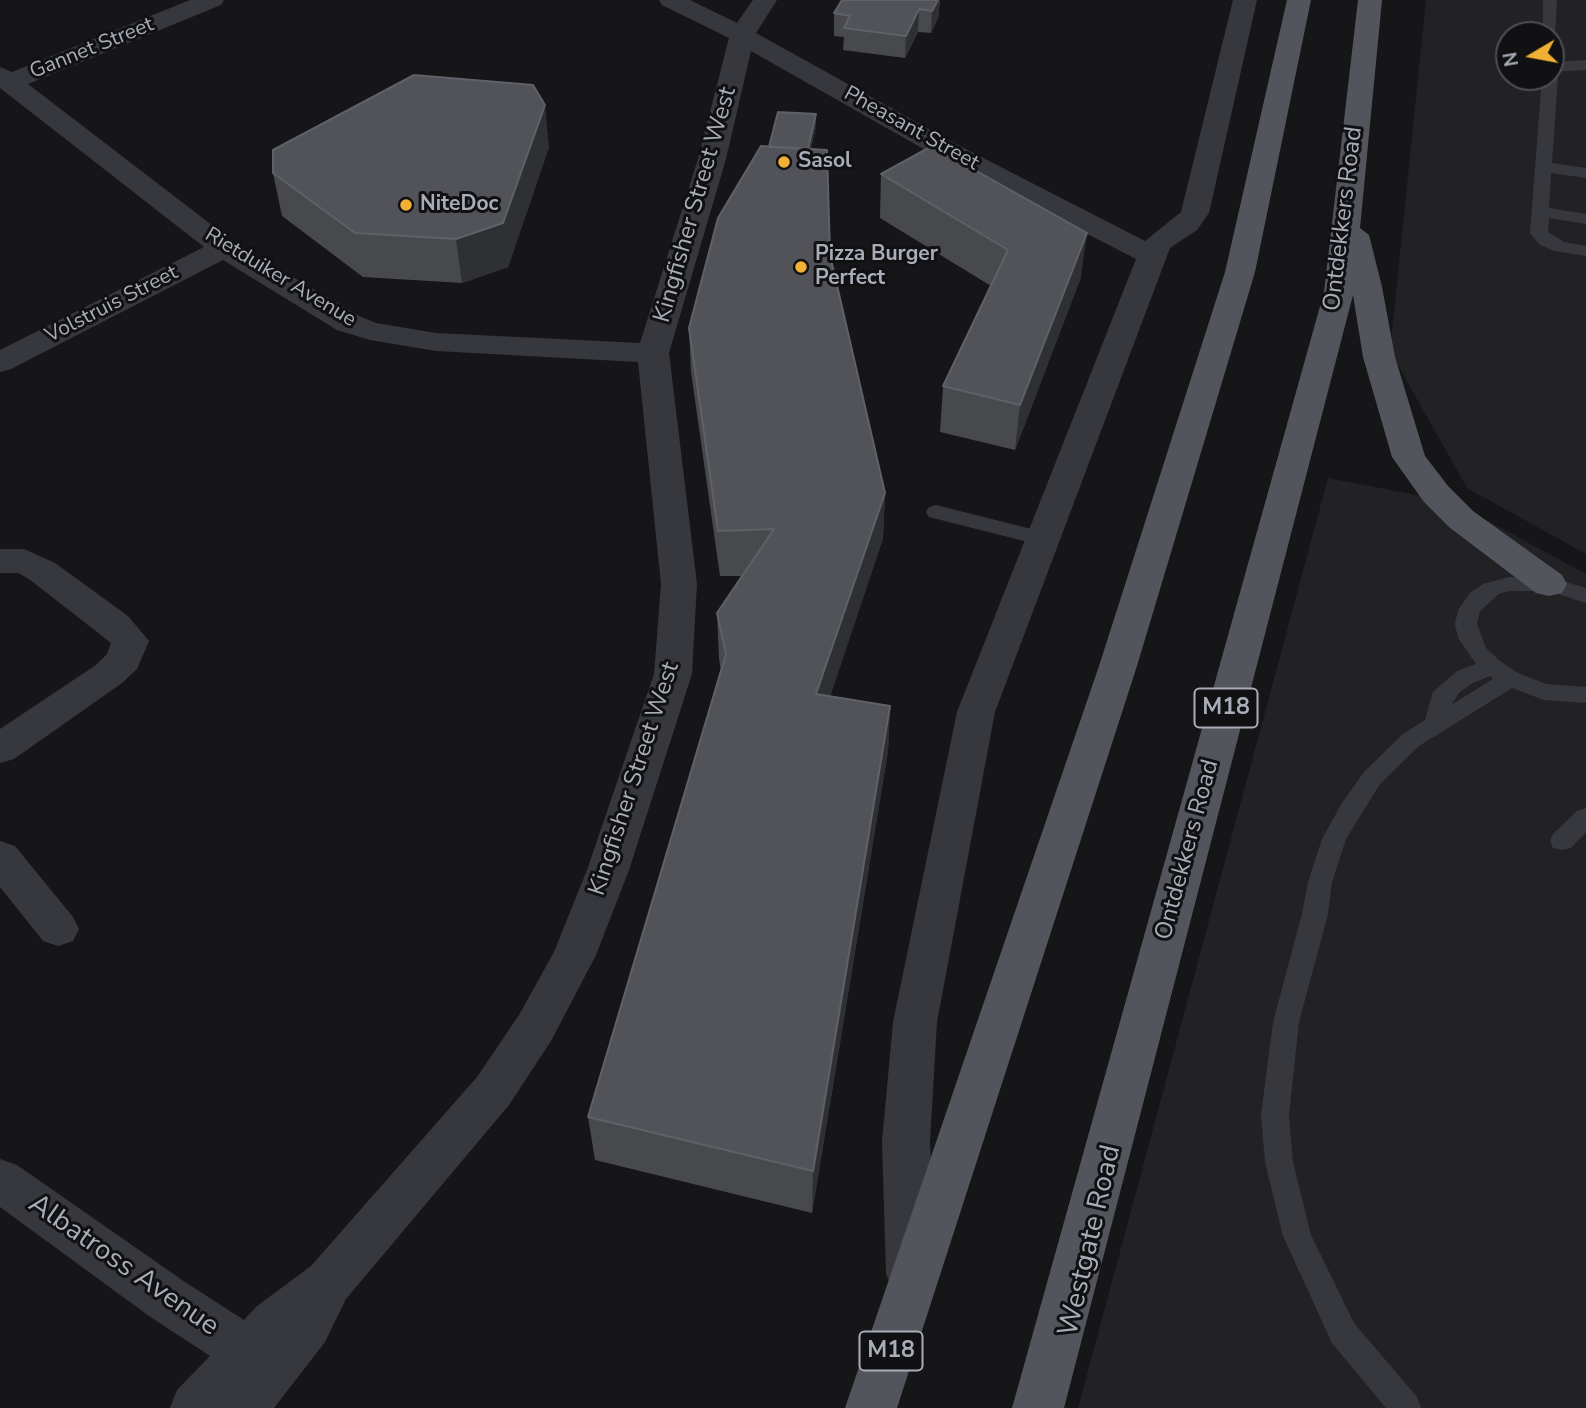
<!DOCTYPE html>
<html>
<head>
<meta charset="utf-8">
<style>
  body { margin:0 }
  #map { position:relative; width:1586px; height:1408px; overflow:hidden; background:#161618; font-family:"Nunito Sans",sans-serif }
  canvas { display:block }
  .north { position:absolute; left:1495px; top:21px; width:70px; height:70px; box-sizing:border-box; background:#111113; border:2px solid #4d4f55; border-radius:50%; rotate:260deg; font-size:19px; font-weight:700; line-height:28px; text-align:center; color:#a8adb8 }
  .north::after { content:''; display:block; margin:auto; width:24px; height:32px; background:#f2b134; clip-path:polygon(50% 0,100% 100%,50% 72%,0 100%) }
</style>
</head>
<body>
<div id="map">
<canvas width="1586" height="1408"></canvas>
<div class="north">N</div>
</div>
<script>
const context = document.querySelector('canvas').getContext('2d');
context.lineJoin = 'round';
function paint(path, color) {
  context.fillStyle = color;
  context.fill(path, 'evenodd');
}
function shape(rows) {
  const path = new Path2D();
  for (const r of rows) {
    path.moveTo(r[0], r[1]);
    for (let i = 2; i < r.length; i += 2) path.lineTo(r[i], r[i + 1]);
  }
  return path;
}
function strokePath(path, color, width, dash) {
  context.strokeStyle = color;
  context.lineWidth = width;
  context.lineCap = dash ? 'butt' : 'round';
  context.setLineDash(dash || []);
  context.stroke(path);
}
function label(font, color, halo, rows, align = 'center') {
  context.font = font + ' "Nunito Sans",sans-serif';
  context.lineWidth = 6;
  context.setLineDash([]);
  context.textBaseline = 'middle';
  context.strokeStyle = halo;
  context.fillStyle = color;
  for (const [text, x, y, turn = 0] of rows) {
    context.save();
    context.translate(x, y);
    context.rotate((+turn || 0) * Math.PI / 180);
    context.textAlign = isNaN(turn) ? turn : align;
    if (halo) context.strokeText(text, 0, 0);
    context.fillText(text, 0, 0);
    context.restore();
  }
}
const built = shape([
  [1426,0,1586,0,1586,554,1467,488,1390,351],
  [1509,35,1551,35,1551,77,1509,77],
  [1328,478,1453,502,1586,574,1586,1408,1078,1408]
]);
const service = shape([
  [1543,0,1557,0,1555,38,1543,35,1543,0],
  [1586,60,1586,70,1551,72,1551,62,1586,60],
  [1551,73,1558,77,1552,163,1586,168,1586,178,1551,173,1549,208,1586,214,1586,224,1549,218,1548,232,1564,242,1586,246,1586,256,1554,251,1540,245,1530,233,1542,77,1551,77,1551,73],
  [936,505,1051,534,1054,539,1051,544,1044,546,929,517,926,512,929,507,936,505],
  [1509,577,1549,577,1586,588,1586,603,1548,591,1509,591,1499,594,1480,611,1477,624,1486,648,1500,661,1518,673,1546,684,1586,687,1586,703,1544,700,1512,688,1419,746,1380,784,1346,839,1332,882,1328,914,1299,1022,1289,1115,1293,1162,1311,1235,1354,1323,1417,1397,1421,1408,1386,1408,1332,1343,1283,1236,1265,1162,1261,1115,1273,1022,1302,914,1308,882,1322,839,1342,803,1364,772,1403,734,1425,720,1433,692,1457,671,1476,664,1458,638,1455,624,1458,610,1470,593,1483,584,1509,577],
  [1490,676,1493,679,1451,705,1460,692,1473,683,1490,676],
  [1586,808,1586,832,1571,848,1562,850,1553,848,1550,841,1553,834,1577,811,1586,808]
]);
const minor = shape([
  [190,0,224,0,221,5,28,84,234,242,359,316,376,323,436,333,640,343,698,159,729,38,662,5,659,0,690,0,737,23,753,0,777,0,756,33,956,144,1145,241,1181,212,1233,0,1257,0,1209,213,1197,230,1170,248,1167,256,995,712,937,1022,930,1141,936,1274,929,1290,911,1297,893,1290,886,1274,882,1141,893,1022,957,712,1136,259,936,156,751,51,726,159,669,353,697,584,692,674,629,870,596,955,551,1041,509,1105,346,1299,325,1342,274,1408,170,1408,177,1390,210,1356,149,1316,0,1207,0,1159,17,1165,185,1282,244,1320,257,1306,311,1266,477,1077,519,1015,554,952,587,870,654,674,661,584,638,362,436,351,370,340,337,330,223,260,11,369,0,372,0,350,204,247,0,88,0,67,12,72,190,0],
  [0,549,24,549,55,563,128,616,149,641,137,669,122,683,14,759,0,763,0,729,96,665,107,654,111,643,29,579,18,573,0,573,0,549],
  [0,841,15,846,73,917,79,929,73,941,58,946,43,941,0,887,0,841]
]);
const primary = shape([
  [1287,0,1311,0,1255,272,1137,666,897,1408,845,1408,1099,666,1225,272,1287,0],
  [1358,0,1382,0,1360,228,1369,235,1382,287,1395,357,1425,456,1448,486,1473,511,1562,575,1567,584,1562,593,1549,596,1536,593,1449,527,1424,502,1392,457,1363,357,1353,295,1064,1408,1012,1408,1324,292,1358,0]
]);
const wall = shape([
  [940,0,938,18,931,33,918,32,905,58,843,50,844,37,834,36,834,13],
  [816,126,811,149,830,255,885,493,883,538,830,696,890,706,888,751,812,1213,595,1160,588,1117,721,670,719,659,717,613,743,576,720,576,691,372,689,328,769,147],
  [549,147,508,267,462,283,363,277,282,216,273,173],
  [881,174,1081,277,1015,450,940,432,943,386,991,286,880,218]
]);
const shadedWall = shape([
  [938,0,940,0,938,18,931,33,932,11],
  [919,9,918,32,905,58,906,36],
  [545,105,549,147,508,267,462,283,456,239],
  [816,114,816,126,801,192,801,180],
  [1087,233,1081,277,1015,450,1020,405],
  [885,493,883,538,816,739,816,694],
  [890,706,888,751,812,1213,813,1171]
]);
const building = shape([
  [842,0,938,0,932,11,919,9,906,36,844,28,850,16,834,13,842,0],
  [414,75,533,85,545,105,503,223,456,239,355,233,273,173,273,150,414,75],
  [778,112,816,114,808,149,769,147,778,112],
  [761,146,827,150,830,255,885,493,816,694,890,706,813,1171,588,1117,726,654,717,613,774,529,718,531,689,328,718,218,761,146],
  [932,146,1087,233,1020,405,943,386,1008,250,881,174,932,146]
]);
const markers = [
  [784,162,7,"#f2b134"],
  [406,205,7,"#f2b134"],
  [801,267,7,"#f2b134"]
];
const farStreetnames = [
  ["Gannet Street",92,49,-22],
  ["Pheasant Street",911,129,29],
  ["Rietduiker Avenue",280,278,31],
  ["Volstruis Street",112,305,-27]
];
const farPoinames = [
  ["Sasol",798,162],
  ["NiteDoc",420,205],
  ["Pizza Burger",815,255],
  ["Perfect",815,279]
];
const shields = [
  [1226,708,63],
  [891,1351,63]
];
const shieldNames = [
  ["M18",1226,708],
  ["M18",891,1351]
];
const streetNames = [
  ["Kingfisher Street West",696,205,-74],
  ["Ontdekkers Road",1344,219,-83],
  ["Kingfisher Street West",635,779,-72],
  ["Ontdekkers Road",1188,850,-75]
];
const nearStreetnames = [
  ["Westgate Road",1091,1241,-77],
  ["Albatross Avenue",123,1266,35]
];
paint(built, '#222225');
paint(service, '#37383d');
paint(minor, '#37383d');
paint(primary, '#53555c');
paint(wall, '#47494d');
paint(shadedWall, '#2f3033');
paint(building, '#525359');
strokePath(building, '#5f6168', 2);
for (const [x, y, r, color] of markers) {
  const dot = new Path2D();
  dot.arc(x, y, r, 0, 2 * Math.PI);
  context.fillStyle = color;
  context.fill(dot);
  strokePath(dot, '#111113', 2.5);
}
label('21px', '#a8adb8', '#111113', farStreetnames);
label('bold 21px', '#a8adb8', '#111113', farPoinames, 'left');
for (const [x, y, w] of shields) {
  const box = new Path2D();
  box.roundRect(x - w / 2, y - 19.5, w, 39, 5);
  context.fillStyle = '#111113';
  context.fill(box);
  strokePath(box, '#a8adb8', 2);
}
label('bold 23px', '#a8adb8', null, shieldNames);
label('24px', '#a8adb8', '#111113', streetNames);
label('28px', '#a8adb8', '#111113', nearStreetnames);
</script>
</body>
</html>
